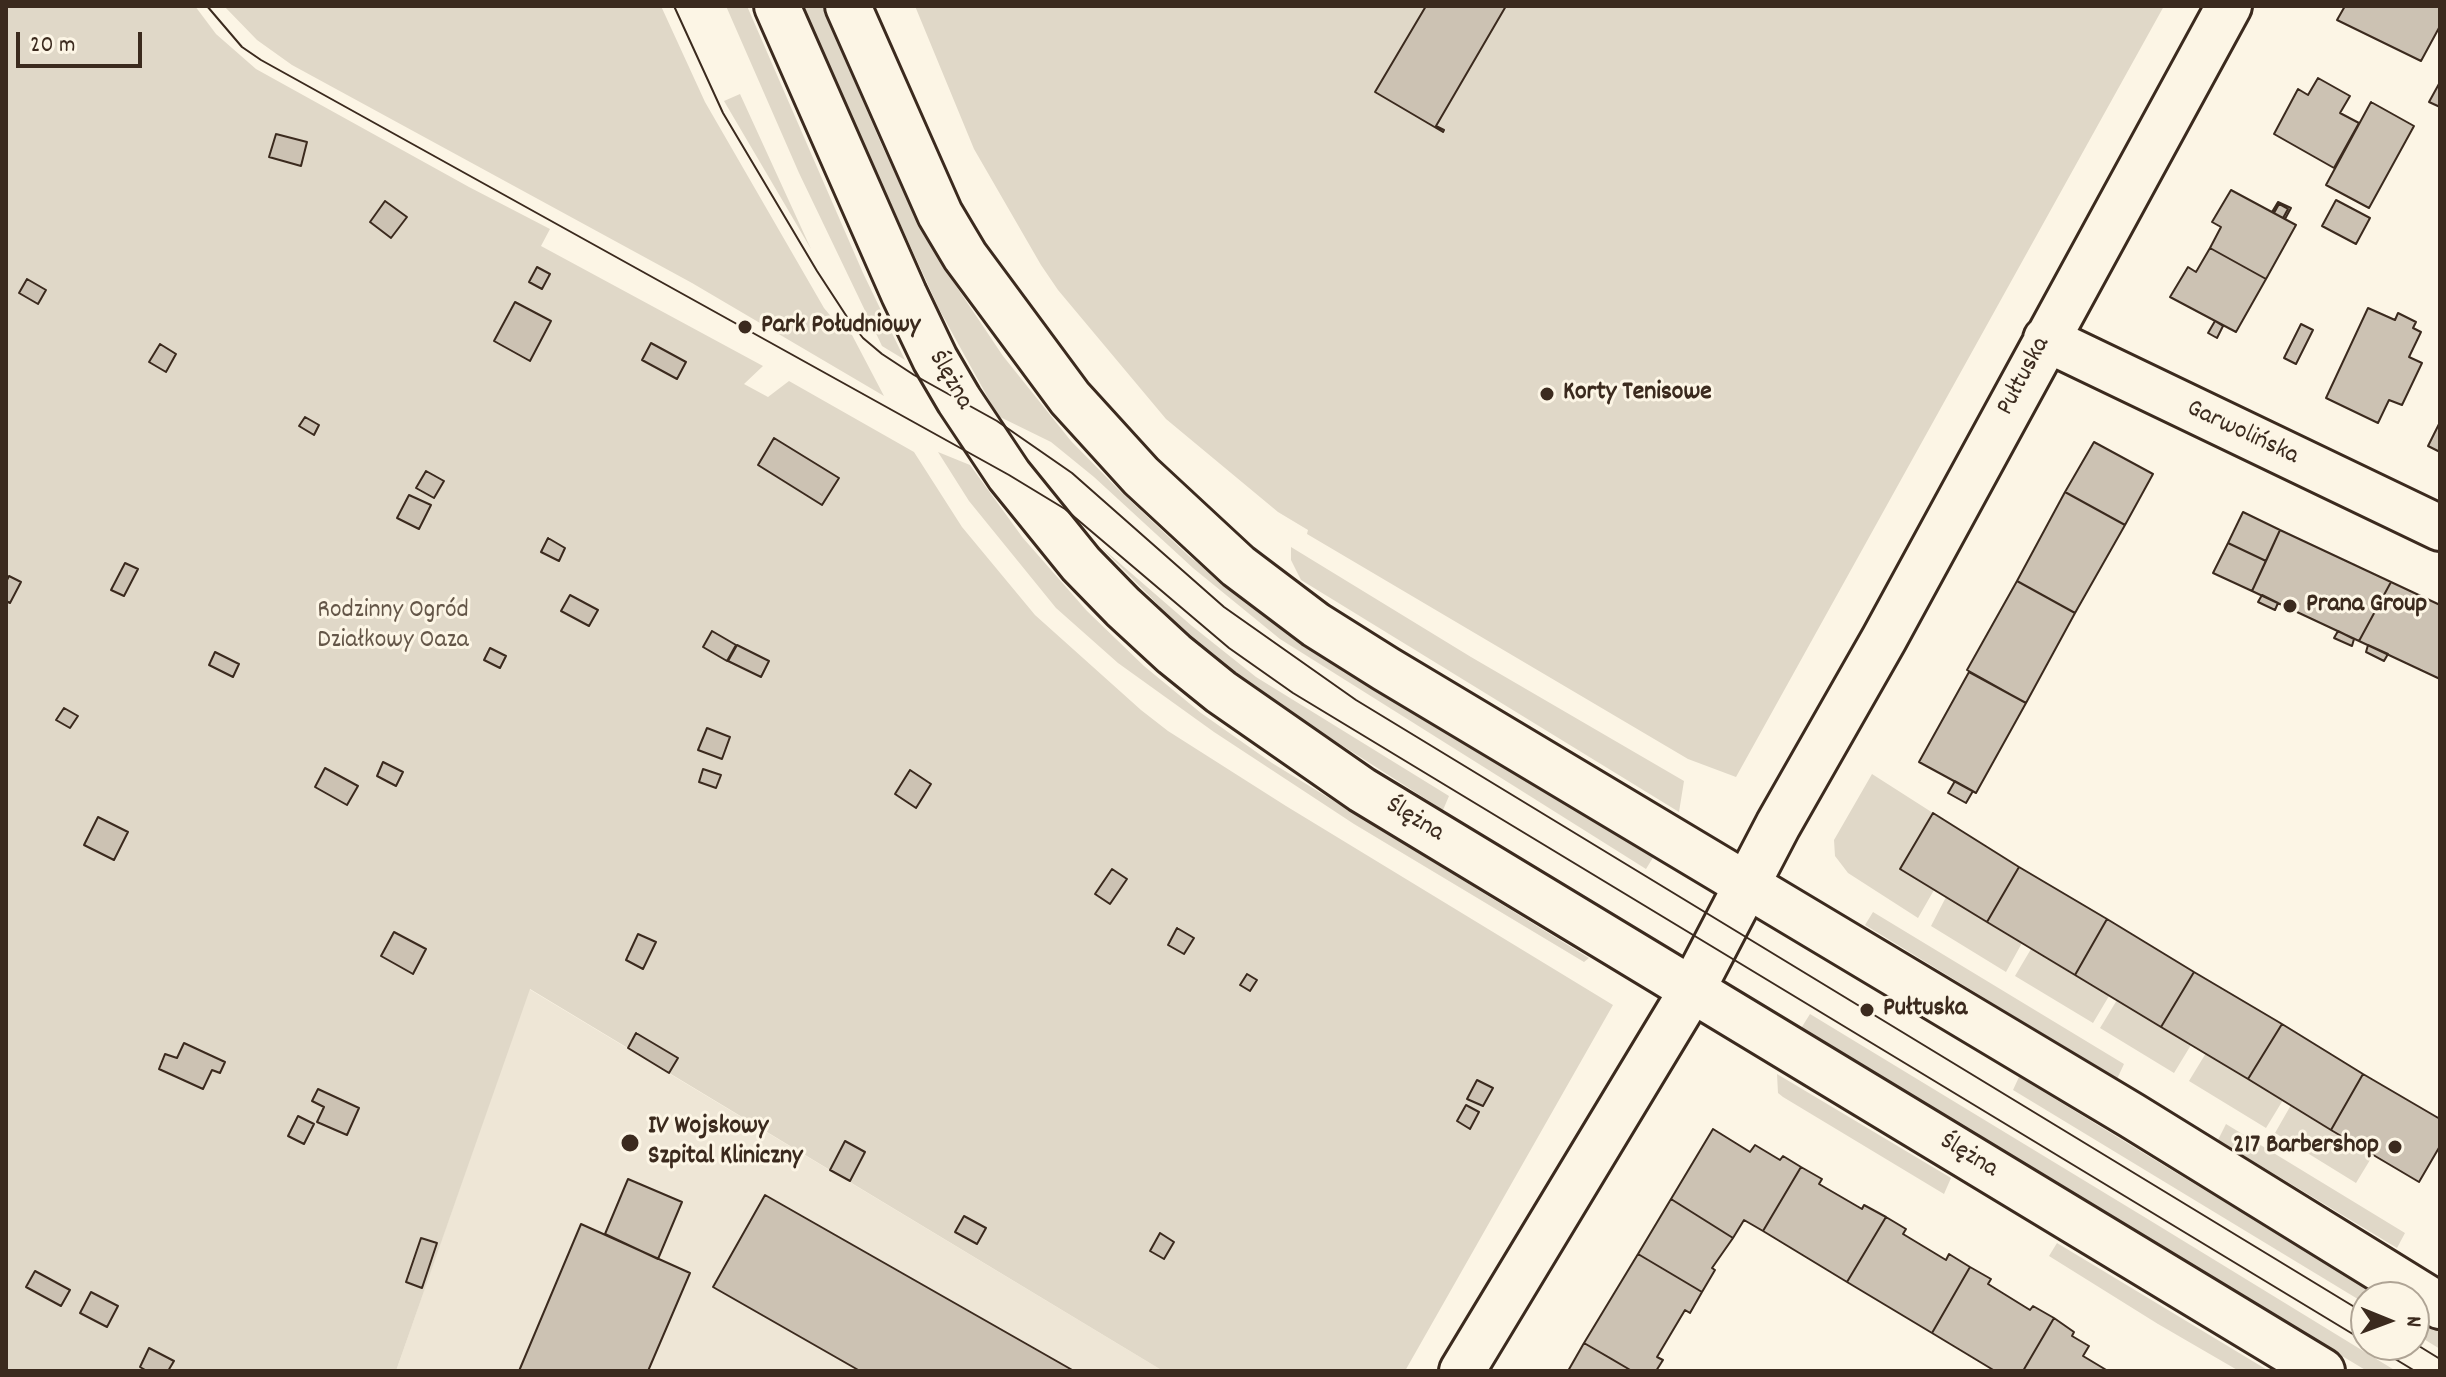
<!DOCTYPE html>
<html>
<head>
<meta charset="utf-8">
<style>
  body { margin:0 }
  #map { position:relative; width:2446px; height:1377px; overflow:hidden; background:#fcf5e5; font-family:Dekko,sans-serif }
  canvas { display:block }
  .frame { position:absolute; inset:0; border:8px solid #3b2a1e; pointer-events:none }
  .north { position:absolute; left:2350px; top:1281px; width:80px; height:80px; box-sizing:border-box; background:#fcf5e5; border:2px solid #afa495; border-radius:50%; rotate:91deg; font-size:22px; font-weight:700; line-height:32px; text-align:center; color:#3b2a1e }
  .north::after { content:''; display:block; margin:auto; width:28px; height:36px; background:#3b2a1e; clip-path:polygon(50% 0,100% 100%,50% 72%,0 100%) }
  .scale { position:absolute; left:16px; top:32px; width:126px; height:36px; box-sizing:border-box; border:4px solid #3b2a1e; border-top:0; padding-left:10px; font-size:24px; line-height:28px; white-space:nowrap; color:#3b2a1e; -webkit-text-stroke:6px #fcf5e5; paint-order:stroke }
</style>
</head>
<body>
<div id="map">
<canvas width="2446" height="1377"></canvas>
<div class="frame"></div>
<div class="north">N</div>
<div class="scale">20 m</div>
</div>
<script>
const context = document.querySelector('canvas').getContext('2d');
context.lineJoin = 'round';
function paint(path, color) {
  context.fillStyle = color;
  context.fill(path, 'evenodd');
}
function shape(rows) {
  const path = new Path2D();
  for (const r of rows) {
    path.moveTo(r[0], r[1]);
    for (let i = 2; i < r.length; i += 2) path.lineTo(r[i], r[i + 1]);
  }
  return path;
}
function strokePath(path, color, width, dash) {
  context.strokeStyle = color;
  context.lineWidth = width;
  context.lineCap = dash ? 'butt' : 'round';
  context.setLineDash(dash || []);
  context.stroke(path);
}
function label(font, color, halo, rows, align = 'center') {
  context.font = font + ' Dekko,sans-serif';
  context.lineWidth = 6;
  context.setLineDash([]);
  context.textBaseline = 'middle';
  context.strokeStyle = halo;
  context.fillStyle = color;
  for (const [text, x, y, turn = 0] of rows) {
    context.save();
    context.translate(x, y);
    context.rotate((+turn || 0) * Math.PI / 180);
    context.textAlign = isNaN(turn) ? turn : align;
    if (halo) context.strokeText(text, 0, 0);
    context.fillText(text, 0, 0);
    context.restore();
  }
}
const built = shape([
  [529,989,1163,1371,396,1371]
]);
const green = shape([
  [6,6,195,6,216,34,256,69,469,187,550,229,541,246,763,366,744,384,768,397,789,381,914,452,962,527,1035,615,1141,710,1168,731,1286,806,1613,1005,1405,1371,1163,1371,530,989,396,1371,6,1371],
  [224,6,661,6,705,102,824,308,838,325,852,335,884,396,692,283,292,65,257,40],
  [726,6,747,6,863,273,905,360,882,346,799,173],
  [801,6,822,6,883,148,944,268,1003,356,1071,441,1119,490,1189,556,1269,620,1354,675,1654,856,1646,869,1280,639,1193,568,1094,477,1051,442,998,416,939,309],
  [915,6,2164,6,1736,777,1688,759,1307,534,1308,530,1278,512,1166,419,1058,290,1041,265,974,149],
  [740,94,811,249,724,101],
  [938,452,970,465,1023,538,1087,611,1144,666,1201,713,1272,763,1589,958,1584,962,1354,824,1214,732,1118,663,1056,608,969,501],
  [1101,547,1192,626,1256,677,1449,796,1443,810,1296,716,1232,670,1184,631],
  [1291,547,1471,657,1684,781,1679,812,1301,580,1291,560],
  [1872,774,1933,813,1900,869,1934,890,1918,918,1848,873,1835,856,1834,840],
  [1946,897,2022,943,2006,972,1931,926],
  [1873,912,2124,1064,2117,1079,1865,925],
  [2031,949,2109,996,2093,1023,2015,976],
  [2117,1000,2191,1045,2174,1073,2100,1028],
  [1810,1014,2146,1218,2396,1371,2367,1371,1800,1030],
  [2206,1053,2283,1100,2266,1128,2189,1081],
  [1777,1074,1951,1178,1944,1194,1783,1097,1778,1093],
  [2019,1077,2173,1171,2383,1297,2366,1297,2366,1304,2013,1090],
  [2291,1105,2373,1155,2356,1183,2275,1133],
  [2226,1124,2405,1233,2397,1248,2218,1140],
  [2057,1243,2269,1371,2239,1371,2158,1324,2049,1256],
  [2414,1316,2440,1331,2440,1349,2414,1333]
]);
const building = shape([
  [1426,6,1506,6,1436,126,1444,130,1443,132,1375,92,1426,6],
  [2345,6,2440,6,2440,26,2421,61,2337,20,2345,6],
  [2318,78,2350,96,2340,113,2359,123,2334,168,2274,134,2298,89,2308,95,2318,78],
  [2440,82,2440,107,2429,102,2440,82],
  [2371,102,2414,126,2369,208,2326,185,2371,102],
  [276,134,307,142,301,166,269,157,276,134],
  [2231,190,2296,225,2266,279,2210,248,2221,227,2212,222,2231,190],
  [2336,200,2370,218,2356,244,2322,226,2336,200],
  [385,201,407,217,391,238,370,222,385,201],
  [2278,202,2291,208,2285,219,2283,218,2288,209,2279,204,2272,212,2278,202],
  [2279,204,2288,209,2283,218,2274,213,2279,204],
  [2210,248,2266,279,2236,332,2170,297,2188,267,2196,272,2210,248],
  [537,267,550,274,542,289,529,282,537,267],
  [27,279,46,290,38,304,19,293,27,279],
  [515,302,551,321,530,361,494,341,515,302],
  [2368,308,2395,320,2398,313,2416,322,2413,328,2421,332,2409,357,2422,363,2402,405,2389,400,2378,423,2326,398,2368,308],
  [2215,321,2223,326,2217,338,2208,333,2215,321],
  [2301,324,2313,330,2296,364,2284,358,2301,324],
  [651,343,686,362,677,379,642,360,651,343],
  [160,344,176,354,166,372,149,362,160,344],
  [305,417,319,425,314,435,299,426,305,417],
  [2440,422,2440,452,2428,446,2440,422],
  [774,438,839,478,822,505,758,465,774,438],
  [2094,442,2153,474,2125,525,2065,492,2094,442],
  [426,471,444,481,434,498,416,488,426,471],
  [2065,492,2125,525,2075,613,2017,581,2065,492],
  [409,495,431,505,419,529,397,518,409,495],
  [2243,512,2280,530,2266,561,2228,543,2243,512],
  [2280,530,2391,582,2359,641,2252,591,2280,530],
  [548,538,565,548,559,561,541,552,548,538],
  [2228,543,2266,561,2252,591,2213,573,2228,543],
  [125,563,138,569,124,596,111,590,125,563],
  [9,576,21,582,10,603,6,601,6,582,9,576],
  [2017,581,2075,613,2026,703,1967,670,2017,581],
  [2391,582,2440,605,2440,679,2359,641,2391,582],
  [570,595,598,610,589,626,561,611,570,595],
  [2262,595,2278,603,2275,610,2258,602,2262,595],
  [712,631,736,645,727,661,703,647,712,631],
  [2338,631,2354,639,2352,646,2334,638,2338,631],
  [737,645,769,661,761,677,728,661,737,645],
  [2368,645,2388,654,2384,661,2366,652,2368,645],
  [490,648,506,656,500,668,484,660,490,648],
  [215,652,239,664,233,677,209,665,215,652],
  [1969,672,2026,703,1976,793,1919,762,1969,672],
  [64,708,78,716,70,728,56,720,64,708],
  [707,728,730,737,722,759,698,750,707,728],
  [383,762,403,772,396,786,377,776,383,762],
  [325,768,358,786,347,805,315,787,325,768],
  [703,769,721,775,716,788,699,782,703,769],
  [910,770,931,784,916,808,895,794,910,770],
  [1955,781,1973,791,1966,803,1948,793,1955,781],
  [1933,813,2019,867,1987,922,1900,869,1933,813],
  [98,817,128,832,114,860,84,845,98,817],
  [2019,867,2107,919,2075,975,1987,922,2019,867],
  [1112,869,1127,879,1110,904,1095,894,1112,869],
  [2107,919,2194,972,2161,1027,2075,975,2107,919],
  [1177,928,1194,938,1184,954,1168,945,1177,928],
  [394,932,426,949,413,974,381,956,394,932],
  [638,934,656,942,643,969,626,960,638,934],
  [2194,972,2282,1024,2248,1079,2161,1027,2194,972],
  [1247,974,1257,980,1250,991,1240,985,1247,974],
  [2282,1024,2363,1074,2331,1130,2248,1079,2282,1024],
  [636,1033,678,1058,669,1073,628,1048,636,1033],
  [184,1043,225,1062,220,1073,212,1070,203,1089,159,1069,165,1054,177,1058,184,1043],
  [2363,1074,2440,1119,2440,1146,2419,1182,2331,1130,2363,1074],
  [1477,1080,1493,1088,1483,1106,1467,1099,1477,1080],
  [318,1089,359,1108,347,1135,317,1122,324,1107,312,1101,318,1089],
  [1466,1105,1479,1112,1470,1129,1457,1121,1466,1105],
  [298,1116,314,1124,304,1144,288,1136,298,1116],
  [1713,1129,1750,1152,1755,1145,1780,1160,1783,1156,1801,1167,1763,1231,1744,1220,1733,1238,1671,1199,1713,1129],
  [845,1141,865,1152,850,1181,830,1170,845,1141],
  [1801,1167,1822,1179,1819,1184,1862,1209,1864,1205,1886,1217,1847,1282,1763,1231,1801,1167],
  [628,1179,682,1202,658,1259,605,1234,628,1179],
  [765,1195,1074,1371,860,1371,713,1287,765,1195],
  [1671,1199,1733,1238,1712,1268,1715,1270,1702,1292,1638,1254,1671,1199],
  [964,1216,986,1228,977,1244,955,1232,964,1216],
  [1886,1217,1906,1229,1903,1234,1946,1260,1949,1254,1970,1267,1932,1333,1847,1282,1886,1217],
  [581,1224,690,1273,648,1371,519,1371,581,1224],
  [1160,1233,1174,1242,1164,1259,1150,1251,1160,1233],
  [421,1238,437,1243,422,1288,406,1282,421,1238],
  [1638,1254,1702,1292,1690,1313,1685,1310,1657,1357,1663,1360,1656,1371,1632,1371,1584,1343,1638,1254],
  [1970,1267,1991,1279,1988,1284,2030,1310,2033,1306,2054,1318,2023,1371,1995,1371,1932,1333,1970,1267],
  [35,1271,70,1290,61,1306,26,1287,35,1271],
  [91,1292,118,1306,107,1327,80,1313,91,1292],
  [2054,1318,2074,1332,2072,1336,2089,1346,2083,1356,2108,1371,2023,1371,2054,1318],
  [1584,1343,1610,1358,1632,1371,1568,1371,1584,1343],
  [149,1348,174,1361,168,1371,147,1371,140,1367,149,1348]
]);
const minor = shape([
  [2046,339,2440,528],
  [1462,1371,1692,990,1778,825,1884,639,2229,6]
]);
const secondary = shape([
  [777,6,904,294,935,359,959,400,1009,475,1081,564,1123,607,1174,654,1221,692,1362,790,2322,1371],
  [848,6,940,214,965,256,1070,398,1141,476,1238,566,1316,625,1386,669,2131,1115,2440,1306]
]);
const tram = shape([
  [207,6,242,47,261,60,1009,475,1065,509,1229,648,1293,693,2366,1342],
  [674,6,723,113,817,271,849,320,863,338,882,354,914,375,997,421,1072,473,1224,607,1356,700,2366,1314],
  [2414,1343,2440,1359],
  [2372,1345,2415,1371]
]);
const markers = [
  [745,327,8,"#3b2a1e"],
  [1547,394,8,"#3b2a1e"],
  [2290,606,8,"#3b2a1e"],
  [1867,1010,8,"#3b2a1e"],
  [630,1143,10,"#3b2a1e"],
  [2395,1147,8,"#3b2a1e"]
];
const poiNames = [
  ["Park Południowy",761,327],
  ["Korty Tenisowe",1563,394],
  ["Prana Group",2306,606],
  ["Pułtuska",1883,1010],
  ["IV Wojskowy",648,1128],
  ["Szpital Kliniczny",648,1158],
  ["217 Barbershop",2379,1147,"right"]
];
const streetNames = [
  ["Pułtuska",2025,377,-62],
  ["Ślężna",949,381,60],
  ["Garwolińska",2242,434,25],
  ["Ślężna",1414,821,31],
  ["Ślężna",1968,1157,31]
];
const parkNames = [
  ["Rodzinny Ogród",393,612],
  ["Działkowy Oaza",393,642]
];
paint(built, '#eee6d6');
paint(green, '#e0d8c8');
paint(building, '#ccc2b3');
strokePath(building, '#3b2a1e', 2);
strokePath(minor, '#3b2a1e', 50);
strokePath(secondary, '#3b2a1e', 50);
strokePath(minor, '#fcf5e5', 44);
strokePath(secondary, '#fcf5e5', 44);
strokePath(tram, '#3b2a1e', 2);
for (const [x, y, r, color] of markers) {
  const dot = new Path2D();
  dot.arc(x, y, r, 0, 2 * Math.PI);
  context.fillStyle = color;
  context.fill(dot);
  strokePath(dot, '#fcf5e5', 3);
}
label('bold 26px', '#3b2a1e', '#fcf5e5', poiNames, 'left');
label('26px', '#3b2a1e', '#fcf5e5', streetNames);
label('26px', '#645648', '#fcf5e5', parkNames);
</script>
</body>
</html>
